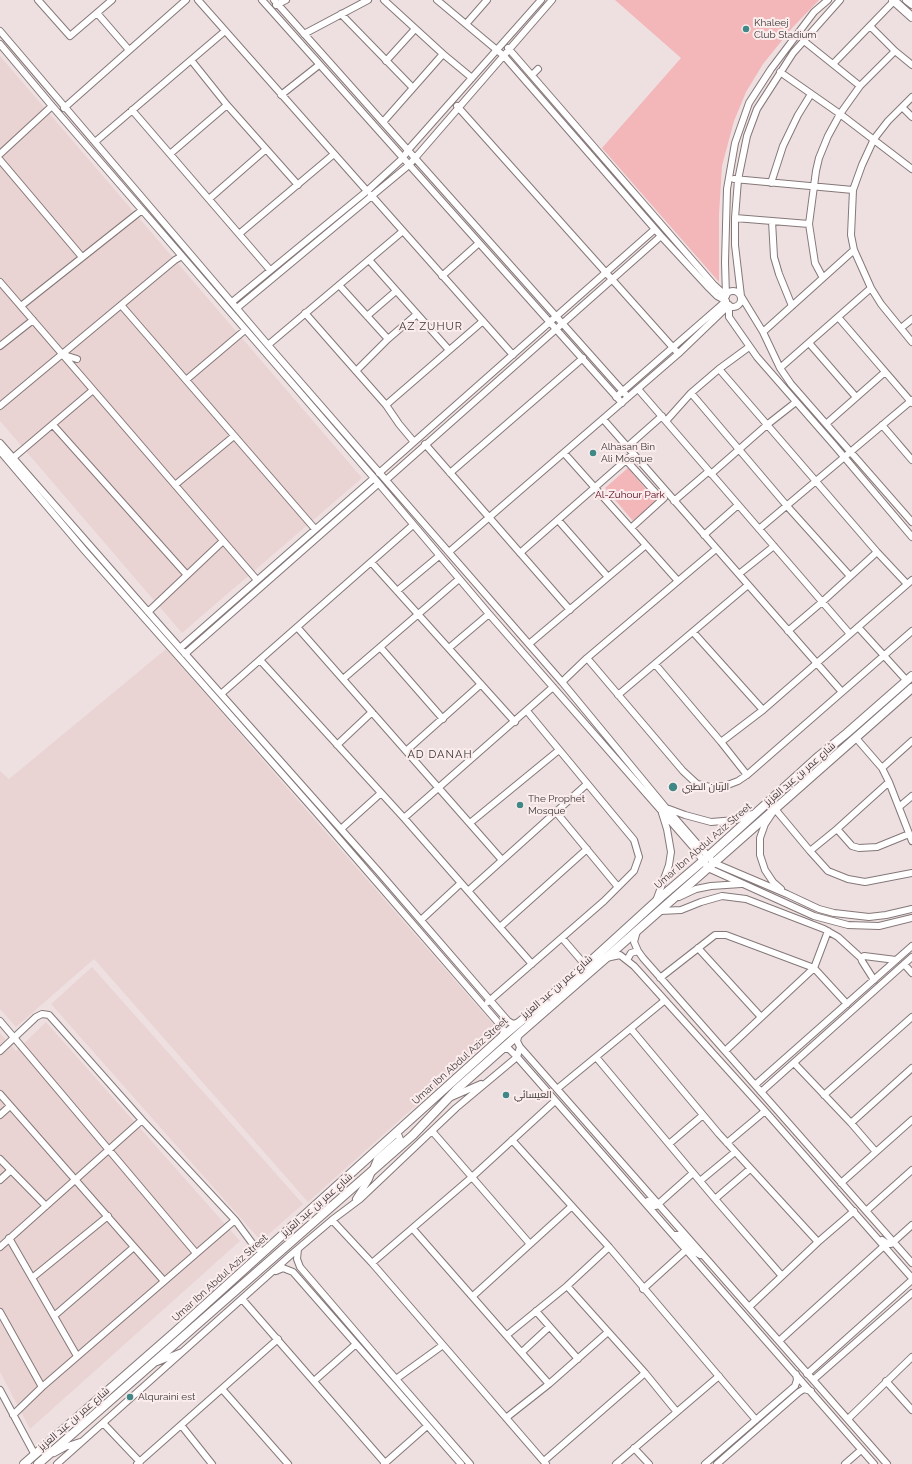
<!DOCTYPE html>
<html>
<head>
<meta charset="utf-8">
<style>
  body { margin:0 }
  canvas { display:block; background:#eee0e0 }
</style>
</head>
<body>
<canvas width="912" height="1464"></canvas>
<script>
const context = document.querySelector('canvas').getContext('2d');
context.lineJoin = 'round';
function paint(path, color) {
  context.fillStyle = color;
  context.fill(path, 'evenodd');
}
function shape(rows) {
  const path = new Path2D();
  for (const r of rows) {
    if (r.length === 3) {
      path.moveTo(r[0] + r[2], r[1]);
      path.arc(r[0], r[1], r[2], 0, 2 * Math.PI);
      continue;
    }
    path.moveTo(r[0], r[1]);
    for (let i = 2; i < r.length; i += 2) path.lineTo(r[i], r[i + 1]);
  }
  return path;
}
function strokePath(path, color, width, dash) {
  context.strokeStyle = color;
  context.lineWidth = width;
  context.lineCap = dash ? 'butt' : 'round';
  context.setLineDash(dash || []);
  context.stroke(path);
}
function label(font, color, halo, rows, align = 'center') {
  context.font = font + ' Raleway,Cairo,sans-serif';
  context.lineWidth = 4;
  context.setLineDash([]);
  context.textBaseline = 'middle';
  context.strokeStyle = halo;
  context.fillStyle = color;
  for (const [text, x, y, turn = 0] of rows) {
    context.save();
    context.translate(x, y);
    context.rotate((+turn || 0) * Math.PI / 180);
    context.textAlign = isNaN(turn) ? turn : align;
    if (halo) context.strokeText(text, 0, 0);
    context.fillText(text, 0, 0);
    context.restore();
  }
}
const built = shape([
  [0,56,362,478,182,633,0,421],
  [166,649,499,1031,308,1202,94,959,16,1027,0,1009,0,771,9,779],
  [92,967,303,1204,261,1241,51,1004],
  [46,1022,240,1241,30,1429,0,1372,0,1033,16,1051]
]);
const green = shape([
  [615,0,819,0,792,28,763,64,746,92,734,121,722,166,719,214,719,282,602,148,681,58],
  [628,468,656,501,633,521,605,488]
]);
const minor = shape([
  [38,0,70,36,112,0],
  [198,0,367,191],
  [262,0,622,403],
  [274,0,628,397],
  [384,0,443,54,472,78],
  [437,0,504,56,661,236,709,288,717,296,726,301,616,397],
  [840,0,793,53,757,109,747,136,738,180,735,218,735,245,741,296,763,332,780,368,791,384,912,522],
  [276,5,286,0],
  [97,13,129,50],
  [341,14,413,88],
  [466,24,487,0],
  [870,26,895,51],
  [0,31,268,345,562,682,666,808,714,863,787,894,819,909,834,913,869,917,886,915,912,909],
  [304,34,368,0],
  [804,41,860,86],
  [0,44,52,106,374,478,489,614,694,848,708,868,814,916,848,925,879,926,912,918],
  [508,48,714,285,726,296],
  [191,60,227,105,298,185],
  [386,61,415,29],
  [833,64,894,1],
  [780,72,840,114,912,169],
  [532,75,538,69],
  [281,95,319,65],
  [912,97,888,121,874,139,862,165,853,190,851,235,854,250,871,288,881,304,912,342],
  [457,106,676,351],
  [902,107,912,117],
  [64,108,186,0],
  [132,110,270,270],
  [383,122,443,54],
  [95,142,225,31],
  [0,154,52,106],
  [170,154,227,105],
  [0,160,82,257],
  [734,179,853,190],
  [771,183,783,146,798,115,811,94],
  [371,195,513,355],
  [209,199,265,150],
  [735,218,809,224],
  [772,221,774,257,779,274,792,306],
  [239,234,334,154],
  [369,260,449,350],
  [442,276,479,243],
  [823,278,815,263,809,224,816,171,819,158,828,136,840,114,860,86,895,51,912,65],
  [0,282,257,580],
  [339,285,388,339],
  [733,299,8],
  [726,296,725,262,727,189,735,143,749,103,771,69,814,12,828,0],
  [232,302,367,191,403,158,408,150,541,0],
  [121,305,315,529],
  [729,305,729,317,757,357,834,445,912,537],
  [21,306,142,210],
  [237,308,409,165,552,0],
  [305,313,386,405,399,424,414,442],
  [367,316,396,291],
  [838,317,912,403],
  [901,328,912,319],
  [763,332,854,250],
  [809,343,856,397],
  [268,345,403,231],
  [0,346,33,320],
  [64,355,77,359],
  [780,368,871,288],
  [719,369,877,552,907,584],
  [356,371,388,339,417,314],
  [186,380,245,330],
  [638,389,850,634],
  [691,393,787,506,850,576],
  [386,405,483,321],
  [0,406,175,260,182,256],
  [603,419,842,692],
  [666,421,691,393,719,369,749,347],
  [826,424,885,372],
  [53,425,187,575],
  [882,425,912,460],
  [0,443,164,630,379,872,508,1021,513,1024,519,1022],
  [425,444,570,610],
  [627,447,662,416],
  [0,451,85,551,315,811,502,1027,504,1031,502,1037],
  [564,453,678,581],
  [13,458,93,390],
  [626,460,662,500],
  [379,473,655,229],
  [450,473,583,358],
  [711,474,768,424,796,402],
  [386,480,661,236],
  [175,485,234,436],
  [674,501,709,471],
  [558,520,608,577],
  [631,528,664,498],
  [759,529,912,400],
  [704,535,738,505],
  [449,552,678,354,729,305],
  [520,553,633,454],
  [371,562,515,722],
  [739,574,774,546],
  [397,591,439,556],
  [148,612,223,541],
  [297,627,502,860],
  [858,627,907,681],
  [788,631,822,602,877,552],
  [693,632,763,710],
  [529,644,646,545],
  [380,647,443,719],
  [180,648,374,478],
  [449,648,489,614],
  [185,654,378,484],
  [587,658,683,771,697,784,710,787,725,786,738,781,747,775,912,631],
  [260,660,404,818,532,964],
  [655,664,721,742,747,775],
  [343,679,459,579],
  [562,682,587,658,716,549],
  [221,694,413,525],
  [618,695,748,585],
  [856,738,882,768,889,782,912,841],
  [721,742,763,710,912,580],
  [337,745,372,712],
  [406,751,481,684],
  [882,768,912,741],
  [889,782,837,829,810,851,828,871,848,879,865,882,912,873],
  [899,807,912,796],
  [669,809,685,815,711,822,736,820,752,814],
  [556,812,618,887],
  [404,818,553,687],
  [470,823,559,750],
  [341,829,381,793],
  [837,829,852,846,859,848,877,847,909,834],
  [781,889,773,882,765,870,760,855,760,838,765,824,775,809,810,851],
  [468,891,587,784],
  [679,897,696,889,711,886,741,884],
  [656,901,669,865,671,852,667,829,662,813],
  [660,911,681,910,701,902,722,896,746,899,824,929,838,937,861,958,862,961,874,980],
  [421,920,461,883],
  [500,927,587,849],
  [637,931,634,942,638,951,643,958,912,1263],
  [562,938,586,966],
  [698,948,761,1017],
  [606,958,620,955,634,966,765,1111,912,1278],
  [861,958,864,956,896,960],
  [627,960,631,953,638,951],
  [904,964,912,973],
  [660,978,715,935,726,935,814,968,847,1004],
  [488,1002,604,901,634,871,639,857,634,840,527,711],
  [0,1021,196,1253],
  [631,1029,719,1134,818,1242],
  [519,1034,517,1041,520,1047,887,1464],
  [500,1050,504,1049,509,1049,517,1057,874,1464],
  [0,1051,36,1017,42,1014,49,1015,142,1120,235,1220,252,1243,263,1253],
  [725,1051,814,968,828,931],
  [596,1057,715,1199,782,1276,818,1242,854,1211],
  [794,1063,851,1123,876,1152],
  [755,1085,912,946],
  [557,1089,664,1001],
  [761,1092,912,957],
  [0,1094,164,1281],
  [824,1095,912,1017],
  [449,1098,481,1084],
  [0,1115,10,1106],
  [851,1123,912,1068],
  [432,1131,530,1244],
  [512,1140,609,1247,756,1420],
  [727,1143,765,1111],
  [669,1144,703,1115],
  [0,1159,46,1206],
  [0,1180,11,1170],
  [700,1181,735,1152],
  [841,1183,912,1120],
  [356,1199,369,1179,377,1159,400,1139,397,1132],
  [715,1199,750,1169],
  [648,1201,654,1206,656,1206,693,1173],
  [866,1211,912,1170],
  [332,1220,372,1263,546,1464],
  [413,1229,549,1384],
  [9,1238,77,1356],
  [676,1238,675,1235,679,1235,693,1251,700,1255],
  [882,1240,888,1244,891,1244,912,1225],
  [0,1247,142,1120],
  [298,1249,297,1259,300,1267,396,1379,470,1464],
  [372,1263,472,1177,555,1101],
  [276,1271,283,1268,293,1272,461,1464],
  [32,1278,108,1216],
  [567,1286,645,1373,676,1411],
  [643,1289,686,1250],
  [473,1296,572,1206],
  [242,1299,385,1463],
  [749,1307,782,1276],
  [536,1311,578,1359],
  [0,1312,42,1387],
  [54,1316,134,1247],
  [507,1335,567,1286,609,1247],
  [779,1341,884,1246],
  [522,1352,549,1327],
  [157,1362,182,1352],
  [807,1374,912,1280],
  [396,1379,443,1345],
  [813,1380,912,1293],
  [314,1381,356,1344],
  [886,1381,912,1410],
  [222,1389,288,1464],
  [0,1390,35,1455],
  [13,1415,42,1387,235,1220],
  [506,1418,549,1384,608,1332],
  [848,1419,912,1357],
  [103,1423,140,1462],
  [181,1425,212,1464],
  [634,1448,649,1464],
  [54,1453,65,1447,80,1442],
  [544,1461,645,1373],
  [57,1464,293,1253,332,1220,360,1199,456,1108,517,1057,520,1047],
  [137,1464,278,1339],
  [384,1464,427,1426],
  [616,1464,719,1376],
  [705,1464,795,1386,797,1380,796,1374],
  [717,1464,799,1392,804,1389,811,1391],
  [845,1464,861,1450]
]);
const major = shape([
  [893,0,912,17],
  [907,0,912,4],
  [24,1464,176,1331,502,1037,571,979,661,897,703,861,819,756,847,733,912,676],
  [38,1464,413,1135,457,1089,520,1033,606,958,912,688]
]);
const markers = [
  [746,29,4,"#408888"],
  [593,453,4,"#408888"],
  [673,787,5,"#408888"],
  [520,805,4,"#408888"],
  [506,1095,4,"#408888"],
  [130,1397,4,"#408888"]
];
const poiNames = [
  ["Khaleej",754,23],
  ["Club Stadium",754,35],
  ["Alhasan Bin",601,447],
  ["Ali Mosque",601,459],
  ["الربان الطبي",682,787],
  ["The Prophet",528,799],
  ["Mosque",528,811],
  ["العيسائي",514,1095],
  ["Alquraini est",138,1397]
];
const parkNames = [
  ["Al-Zuhour Park",630,495]
];
const streetNames = [
  ["شارع عمر بن عبد العزيز",800,774,-41],
  ["Umar Ibn Abdul Aziz Street",703,846,-41],
  ["شارع عمر بن عبد العزيز",557,987,-41],
  ["Umar Ibn Abdul Aziz Street",460,1061,-42],
  ["شارع عمر بن عبد العزيز",317,1205,-41],
  ["Umar Ibn Abdul Aziz Street",220,1278,-42],
  ["شارع عمر بن عبد العزيز",74,1419,-41]
];
const neighbourhoodNames = [
  ["AZ ZUHUR",431,327],
  ["AD DANAH",440,755]
];
paint(built, '#ead3d3');
paint(green, '#f3b6b9');
strokePath(minor, '#857879', 8);
strokePath(major, '#857879', 10);
strokePath(minor, '#fff', 6);
strokePath(major, '#fff', 8);
for (const [x, y, r, color] of markers) {
  const dot = new Path2D();
  dot.arc(x, y, r, 0, 2 * Math.PI);
  context.fillStyle = color;
  context.fill(dot);
  strokePath(dot, '#fbeded', 1.5);
}
label('10px', '#3d3737', '#fbeded', poiNames, 'left');
label('10px', '#5a0519', '#fbeded', parkNames);
label('10px', '#3d3737', '#fbeded', streetNames);
context.letterSpacing = '1px';
label('11px', '#3d3737', '#fbeded', neighbourhoodNames);
context.letterSpacing = '0px';
</script>
</body>
</html>
